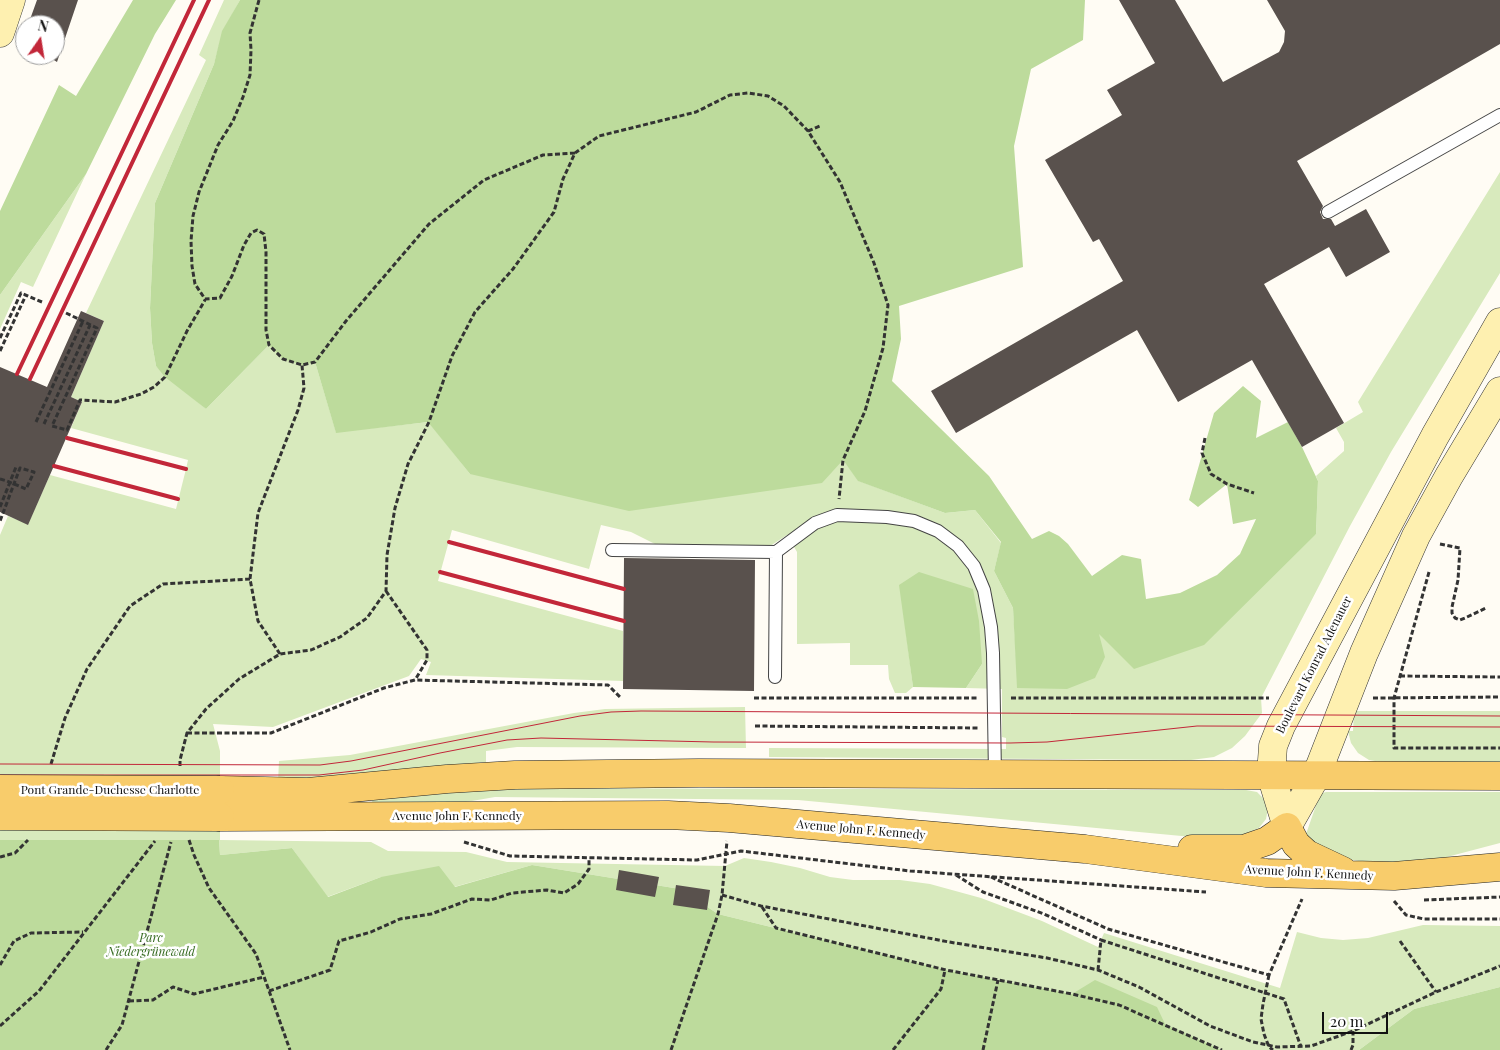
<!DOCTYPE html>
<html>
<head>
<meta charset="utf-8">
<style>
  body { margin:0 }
  #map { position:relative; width:1500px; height:1050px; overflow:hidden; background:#fffcf4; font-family:"Playfair Display",serif }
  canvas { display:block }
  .north { position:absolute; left:15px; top:15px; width:50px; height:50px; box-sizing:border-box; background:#fff; border:1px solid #a0a0a0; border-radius:50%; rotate:13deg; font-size:14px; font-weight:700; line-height:20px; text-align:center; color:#111 }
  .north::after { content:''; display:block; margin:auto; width:18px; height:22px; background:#c22739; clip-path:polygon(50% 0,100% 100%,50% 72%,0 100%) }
  .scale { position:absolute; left:1322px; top:1012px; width:66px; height:22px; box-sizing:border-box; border:2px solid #111; border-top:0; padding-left:6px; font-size:15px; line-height:18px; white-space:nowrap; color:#111; -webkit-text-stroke:4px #fff; paint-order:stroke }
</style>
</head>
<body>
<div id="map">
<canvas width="1500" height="1050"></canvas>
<div class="north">N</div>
<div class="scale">20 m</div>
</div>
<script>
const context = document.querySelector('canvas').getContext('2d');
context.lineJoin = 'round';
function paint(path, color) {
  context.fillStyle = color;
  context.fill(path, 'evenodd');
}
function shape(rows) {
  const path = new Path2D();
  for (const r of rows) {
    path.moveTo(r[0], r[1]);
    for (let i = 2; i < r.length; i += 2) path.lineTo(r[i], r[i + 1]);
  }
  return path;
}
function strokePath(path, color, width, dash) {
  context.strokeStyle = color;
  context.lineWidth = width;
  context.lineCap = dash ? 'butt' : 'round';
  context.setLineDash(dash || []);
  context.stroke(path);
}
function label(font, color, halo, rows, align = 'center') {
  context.font = font + ' "Playfair Display",serif';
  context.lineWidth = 5;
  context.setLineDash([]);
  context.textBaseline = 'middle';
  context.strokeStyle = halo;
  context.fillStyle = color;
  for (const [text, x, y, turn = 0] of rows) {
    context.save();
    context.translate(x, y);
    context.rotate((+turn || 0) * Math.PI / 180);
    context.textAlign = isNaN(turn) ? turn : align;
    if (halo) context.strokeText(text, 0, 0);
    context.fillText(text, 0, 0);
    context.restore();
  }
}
const green = shape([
  [224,0,240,0,223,31,214,64,155,203,150,308,152,343,156,366,206,409,269,345,315,362,336,432,429,422,470,474,843,460,859,481,945,513,975,510,1001,543,994,571,1013,608,1018,688,1098,633,1316,534,1318,481,1316,476,1344,451,1344,442,1336,428,1363,412,1358,402,1500,172,1500,273,1391,452,1350,526,1261,698,1262,713,1245,736,1232,748,1214,757,1191,760,769,757,769,748,1006,749,1006,738,1002,737,1002,689,966,688,982,664,900,585,913,687,906,693,895,693,889,679,888,665,850,665,850,643,797,644,797,552,787,535,767,548,661,547,631,532,601,525,589,569,452,530,438,581,623,631,623,681,426,675,431,662,421,659,409,676,273,727,213,724,220,751,220,840,371,842,388,851,466,852,507,862,725,866,744,858,771,862,800,868,830,877,853,880,900,880,930,884,981,898,1042,921,1098,947,1104,933,1280,988,1297,932,1321,938,1343,940,1368,938,1423,925,1500,926,1500,987,1414,1009,1359,1050,1222,1050,1165,1024,1072,994,946,970,718,914,680,889,532,865,454,887,381,877,327,897,292,848,220,855,219,840,0,840,0,535,8,516,28,524,50,475,176,509,186,469,188,460,71,428,82,402,71,397,104,321,86,313,206,60,199,55],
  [86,174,33,287,21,282,0,329,0,295],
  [745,707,746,748,517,747,486,751,486,762,278,782,279,761,350,755,574,713,605,709],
  [1354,711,1500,711,1500,762,1381,762,1369,760,1358,753,1351,743,1348,731,1353,731],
  [462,788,1246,790,1257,792,1264,799,1268,809,1266,819,1259,828,1242,835,1203,838,798,800,495,797,437,807,374,806,372,801,374,796],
  [1326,792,1500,792,1500,843,1443,858,1407,862,1364,862,1337,857,1305,837,1320,794]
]);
const forest = shape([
  [133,0,176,0,155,34,86,174,0,295,0,211,59,85,76,96],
  [240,0,1085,0,1083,40,1031,69,1014,146,1023,267,899,306,901,339,892,381,989,476,1032,539,1049,531,1059,536,1068,544,1092,576,1122,555,1141,559,1146,599,1180,593,1217,575,1240,554,1256,519,1233,524,1227,484,1198,507,1189,500,1214,413,1243,386,1261,401,1256,438,1288,422,1302,447,1318,481,1316,534,1204,645,1134,669,1099,634,1105,657,1095,678,1067,689,1017,688,1013,608,994,571,1001,542,975,510,945,513,858,481,843,460,822,483,629,511,470,474,428,422,336,433,315,362,302,365,283,359,269,345,206,409,165,377,156,366,152,343,150,308,155,203,214,64,222,31],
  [919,572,973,589,979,621,982,664,966,688,913,687,899,585],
  [0,840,219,840,220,855,292,848,328,897,381,877,439,866,455,887,532,865,680,889,718,914,946,970,1072,994,1095,980,1157,1007,1165,1024,1222,1050,0,1050],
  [1500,987,1500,1050,1359,1050,1414,1009]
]);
const building = shape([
  [37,0,78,0,57,62,46,55,55,55,55,25,28,25],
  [1119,0,1175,0,1223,82,1279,52,1284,42,1285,31,1267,0,1500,0,1500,44,1297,161,1323,206,1320,212,1323,219,1331,219,1335,226,1366,209,1390,252,1346,277,1329,247,1264,284,1344,423,1302,447,1252,360,1178,402,1137,330,956,433,931,391,1123,281,1099,239,1093,242,1045,160,1122,115,1107,90,1155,63],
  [81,311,104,321,71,397,82,402,28,525,0,512,0,367,47,387],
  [624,558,755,560,754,691,623,689],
  [619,870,659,877,655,897,616,890],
  [676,885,710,890,707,910,673,905]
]);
const path = shape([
  [259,0,250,33,251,50,250,75,243,97,233,121,218,145,199,192,193,216,191,241,192,266,195,284,205,299,220,298,232,276,244,245,251,233,257,230,264,234,266,252,266,330,269,345,283,359,302,365,315,362,346,321,429,224,484,180,543,155,575,153],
  [808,131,820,126],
  [66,313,97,328,52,426,67,430,80,400,115,402,141,394,154,387,165,377,187,331,205,300],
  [0,338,21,293,42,302],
  [0,351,26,295],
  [36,422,83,321],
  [44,424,90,325],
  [1205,438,1202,453,1211,474,1227,484,1254,493],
  [0,479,7,481,26,489,34,472,20,468,0,521],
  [0,507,16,467],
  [1440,544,1460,548,1458,580,1452,607,1452,613,1455,618,1460,620,1465,618,1486,608],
  [1429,572,1394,698,1394,748,1500,748],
  [386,591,427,650,427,660,415,680],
  [280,654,258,621,250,579,258,513,298,410,304,388,302,365],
  [1400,676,1500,677],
  [754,698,977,698],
  [1011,698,1269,698],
  [1373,698,1500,697],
  [755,726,979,728],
  [187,733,271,733,384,688,415,680,608,685,621,698],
  [51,764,65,718,87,669,130,606,163,584,250,579],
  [180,766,180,760,187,733,206,709,239,679,280,654,311,650,340,637,367,618,386,591,387,555,395,508,408,464,429,422,452,356,475,312,513,269,554,212,563,179,575,153,599,136,696,112,730,95,748,93,768,96,784,106,808,131,840,182,874,263,888,305,883,348,865,411,843,460,839,499],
  [189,840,194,855,209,888,256,954,290,1050],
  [464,842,510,856,697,860,741,851,910,871,1206,892],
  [0,857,15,853,28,840],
  [956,875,983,892,1044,914,1101,940],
  [991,877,1108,929,1269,975,1302,899],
  [722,895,761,906,949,942,1047,958,1098,970,1139,987,1210,1026,1253,1042,1277,1047,1311,1046,1353,1031,1436,992,1500,966],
  [1424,900,1500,897],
  [1394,901,1406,915,1424,919,1500,919],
  [762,907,776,928,946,970,1072,994,1119,1005,1222,1050],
  [1400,941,1436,992],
  [0,965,14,941,31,933,83,932],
  [1098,970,1101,940,1284,999,1301,1047],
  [269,991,330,970,339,941,371,932,400,919,431,914,472,899,491,900,512,893,547,890,564,893,578,884,589,869,589,858],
  [129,1001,153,1000,173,987,194,994,264,977],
  [0,1026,39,991,155,841],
  [106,1050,122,1025,171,842],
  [671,1050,718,914,722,895,727,841],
  [893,1050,941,989,945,970],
  [983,1050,998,980],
  [1351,1050,1353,1045,1353,1031]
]);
const lane = shape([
  [1328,212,1500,115],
  [612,550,776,552,775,677],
  [776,552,815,523,837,515,887,517,914,521,938,531,958,546,974,566,984,590,991,627,993,653,995,775]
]);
const secondary = shape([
  [0,33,11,0],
  [1287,827,1271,775,1273,746,1281,726,1435,436,1500,322],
  [1287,827,1316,776,1364,653,1416,536,1449,476,1500,391]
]);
const primary = shape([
  [220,790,308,792,447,779,515,775,699,773,1500,776],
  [220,817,668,815,729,818,1085,849,1266,873,1394,876,1500,867],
  [1192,849,1244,849,1267,841,1287,827,1296,844,1307,854,1343,871]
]);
const tram = shape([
  [0,764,320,765,351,761,580,716,611,712,641,711,1500,716],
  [0,775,319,775,363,770,440,753,507,740,541,738,713,742,1010,743,1047,742,1197,726,1500,727]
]);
const rail = shape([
  [17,374,194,0],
  [30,379,209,0],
  [67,438,186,469],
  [54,466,178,499],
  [449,542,624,589],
  [440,572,624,621]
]);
const pathBridge = shape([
  [1269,975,1263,1004,1261,1019,1264,1034,1269,1047,1273,1050]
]);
const primaryBridge = shape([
  [0,789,220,790],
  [0,816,220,817]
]);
const streetNames = [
  ["Boulevard Konrad Adenauer",1314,665,-63],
  ["Pont Grande-Duchesse Charlotte",110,790],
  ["Avenue John F. Kennedy",457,816],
  ["Avenue John F. Kennedy",861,830,5],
  ["Avenue John F. Kennedy",1309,873,3]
];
const parkNames = [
  ["Parc",151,938],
  ["Niedergrünewald",151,952]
];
paint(green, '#d8eabd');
paint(forest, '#bddb9c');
paint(building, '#59514d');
strokePath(lane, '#444', 14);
strokePath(secondary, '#333', 29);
strokePath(primary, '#222', 29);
strokePath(path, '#333', 3, [5, 2.5]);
strokePath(lane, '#fff', 12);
strokePath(secondary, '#fef0b0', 28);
strokePath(primary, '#f8cc6b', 28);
strokePath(tram, '#c22739', 1);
strokePath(rail, '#c22739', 4);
strokePath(primaryBridge, '#222', 29, []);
strokePath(pathBridge, '#333', 3, [5, 2.5]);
strokePath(primaryBridge, '#f8cc6b', 28);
label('12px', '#111', '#fff', streetNames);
label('italic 12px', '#346a1f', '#fff', parkNames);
</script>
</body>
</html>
